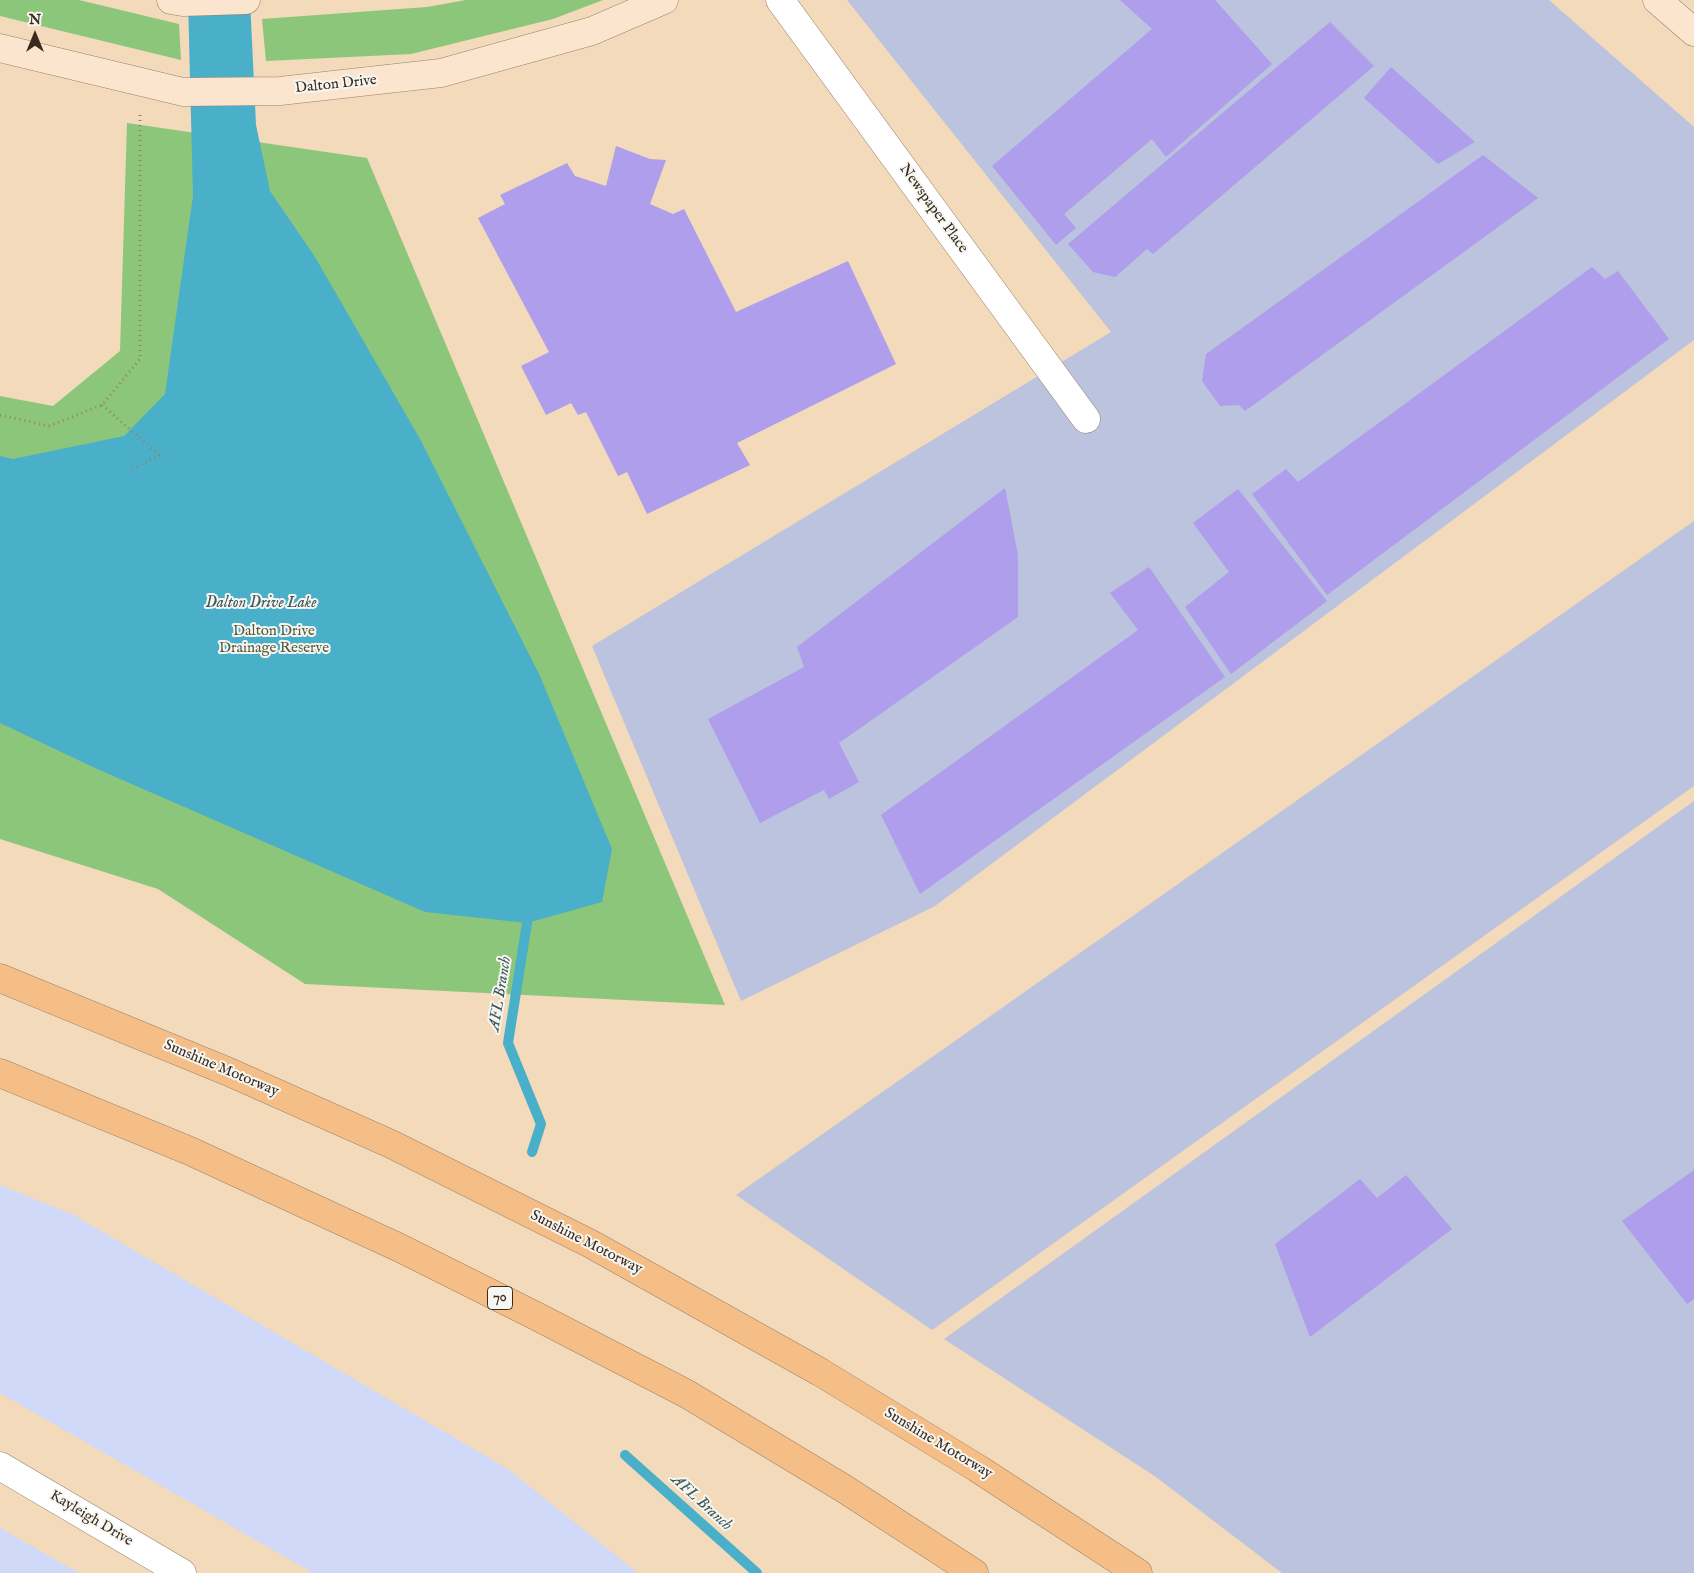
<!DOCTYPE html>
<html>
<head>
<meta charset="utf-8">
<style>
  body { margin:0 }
  #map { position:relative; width:1694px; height:1573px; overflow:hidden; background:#f2daba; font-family:"IM FELL English",serif }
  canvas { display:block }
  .north { position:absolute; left:10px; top:10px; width:50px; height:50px; -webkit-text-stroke:4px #f6f6f2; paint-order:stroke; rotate:0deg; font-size:14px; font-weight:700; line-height:20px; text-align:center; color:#3b2a1e }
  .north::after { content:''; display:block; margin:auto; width:18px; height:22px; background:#3b2a1e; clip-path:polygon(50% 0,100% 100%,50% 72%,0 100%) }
</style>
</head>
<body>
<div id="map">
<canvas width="1694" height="1573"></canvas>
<div class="north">N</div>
</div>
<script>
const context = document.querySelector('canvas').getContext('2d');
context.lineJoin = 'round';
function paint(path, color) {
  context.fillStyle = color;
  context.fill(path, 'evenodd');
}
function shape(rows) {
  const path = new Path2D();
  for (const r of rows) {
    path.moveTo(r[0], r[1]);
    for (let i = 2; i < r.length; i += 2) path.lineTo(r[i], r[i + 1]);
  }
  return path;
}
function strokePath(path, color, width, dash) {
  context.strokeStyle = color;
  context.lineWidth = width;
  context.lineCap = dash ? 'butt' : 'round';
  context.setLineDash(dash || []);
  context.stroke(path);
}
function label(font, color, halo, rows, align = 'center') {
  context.font = font + ' "IM FELL English",serif';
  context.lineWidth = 4;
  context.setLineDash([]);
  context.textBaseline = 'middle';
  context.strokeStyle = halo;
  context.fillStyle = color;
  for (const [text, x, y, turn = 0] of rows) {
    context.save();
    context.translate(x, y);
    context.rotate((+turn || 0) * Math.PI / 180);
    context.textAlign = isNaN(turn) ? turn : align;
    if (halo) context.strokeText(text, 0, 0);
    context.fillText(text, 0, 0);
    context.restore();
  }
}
const built = shape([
  [0,1185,72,1214,508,1469,638,1573,313,1573,0,1393],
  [0,1528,79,1573,0,1573]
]);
const industrial = shape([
  [847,0,1549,0,1694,127,1694,340,935,906,741,1001,592,646,1111,332],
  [1694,521,1694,786,932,1330,736,1195],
  [1694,801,1694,1573,1282,1573,1156,1477,944,1339]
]);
const green = shape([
  [0,0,79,0,179,24,181,60,0,16],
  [466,0,603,0,553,19,411,54,266,61,262,19,427,7],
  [127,123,367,158,725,1005,305,984,158,889,0,839,0,396,53,406,120,351]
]);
const water = shape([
  [188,0,250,0,256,125,270,191,315,257,420,439,540,676,612,849,602,902,527,923,425,912,95,768,0,723,0,456,13,459,124,436,165,394,193,196]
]);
const stream = shape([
  [527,923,508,1043,541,1124,532,1152],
  [625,1455,757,1573]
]);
const building = shape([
  [1120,0,1215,0,1272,64,1166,157,1152,139,1064,214,1076,228,1056,245,992,166,1152,29],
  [1330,22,1374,66,1153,254,1147,249,1115,277,1093,272,1068,244],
  [1391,67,1475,142,1438,164,1364,98],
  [616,146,650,159,666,160,650,204,673,214,684,209,736,312,848,261,896,364,737,443,750,465,647,514,627,472,618,476,586,412,578,415,571,403,546,415,521,366,549,352,478,218,505,204,500,195,567,163,575,176,606,186],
  [1483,155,1538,198,1245,411,1239,405,1220,406,1202,381,1206,354],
  [1592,267,1605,279,1618,271,1669,339,1327,595,1252,494,1286,469,1298,482],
  [1005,488,1018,555,1018,617,839,743,859,782,829,799,824,790,760,823,708,719,804,667,797,647],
  [1238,489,1327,601,1231,674,1185,607,1229,572,1193,523],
  [1149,567,1225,677,920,894,881,815,1138,630,1110,593],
  [1694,1170,1694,1299,1687,1304,1622,1221],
  [1406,1175,1452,1229,1310,1337,1275,1244,1360,1179,1377,1198]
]);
const path = shape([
  [102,405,159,455,131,470],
  [0,415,49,426,102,405,140,359,140,111]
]);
const street = shape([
  [780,0,1086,419],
  [0,1466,182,1573]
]);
const secondary = shape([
  [171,0,183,2,246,0],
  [1657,0,1694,32],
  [0,48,183,92,280,91,441,73,592,31,664,0]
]);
const highway = shape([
  [0,978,229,1072,391,1144,591,1244,820,1372,977,1468,1138,1573],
  [0,1073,190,1151,400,1248,536,1316,687,1394,843,1488,974,1573]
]);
const shields = [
  [500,1298,25]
];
const shieldNames = [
  ["70",500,1298]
];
const streetNames = [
  ["Dalton Drive",336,85,-6],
  ["Newspaper Place",933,209,54],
  ["Sunshine Motorway",221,1069,23],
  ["Sunshine Motorway",586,1243,27],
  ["Sunshine Motorway",938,1444,31],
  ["Kayleigh Drive",91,1519,31]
];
const parkNames = [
  ["Dalton Drive",274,632],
  ["Drainage Reserve",274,649]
];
const waterNames = [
  ["Dalton Drive Lake",261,604],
  ["AFL Branch",501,994,-81],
  ["AFL Branch",701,1503,42]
];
paint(built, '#d1d9f9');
paint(industrial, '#bbc3de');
paint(green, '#8cc67b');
paint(water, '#4aafc9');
strokePath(stream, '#4aafc9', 10);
paint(building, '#ae9eeb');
strokePath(street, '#96826c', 29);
strokePath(secondary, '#96826c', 29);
strokePath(highway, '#96826c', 29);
strokePath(path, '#96826c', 3, [1, 4]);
strokePath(street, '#fff', 28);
strokePath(secondary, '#fbe5cf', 28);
strokePath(highway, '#f6be87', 28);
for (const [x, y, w] of shields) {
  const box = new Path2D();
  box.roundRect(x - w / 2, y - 11.5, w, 23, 4);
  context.fillStyle = '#f6f6f2';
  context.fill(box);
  strokePath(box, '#3b2a1e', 1);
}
label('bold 14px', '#3b2a1e', null, shieldNames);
label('15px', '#3b2a1e', '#f6f6f2', streetNames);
label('15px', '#53593a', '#f6f6f2', parkNames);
label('italic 16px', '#40595a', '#f6f6f2', waterNames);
</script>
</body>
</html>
